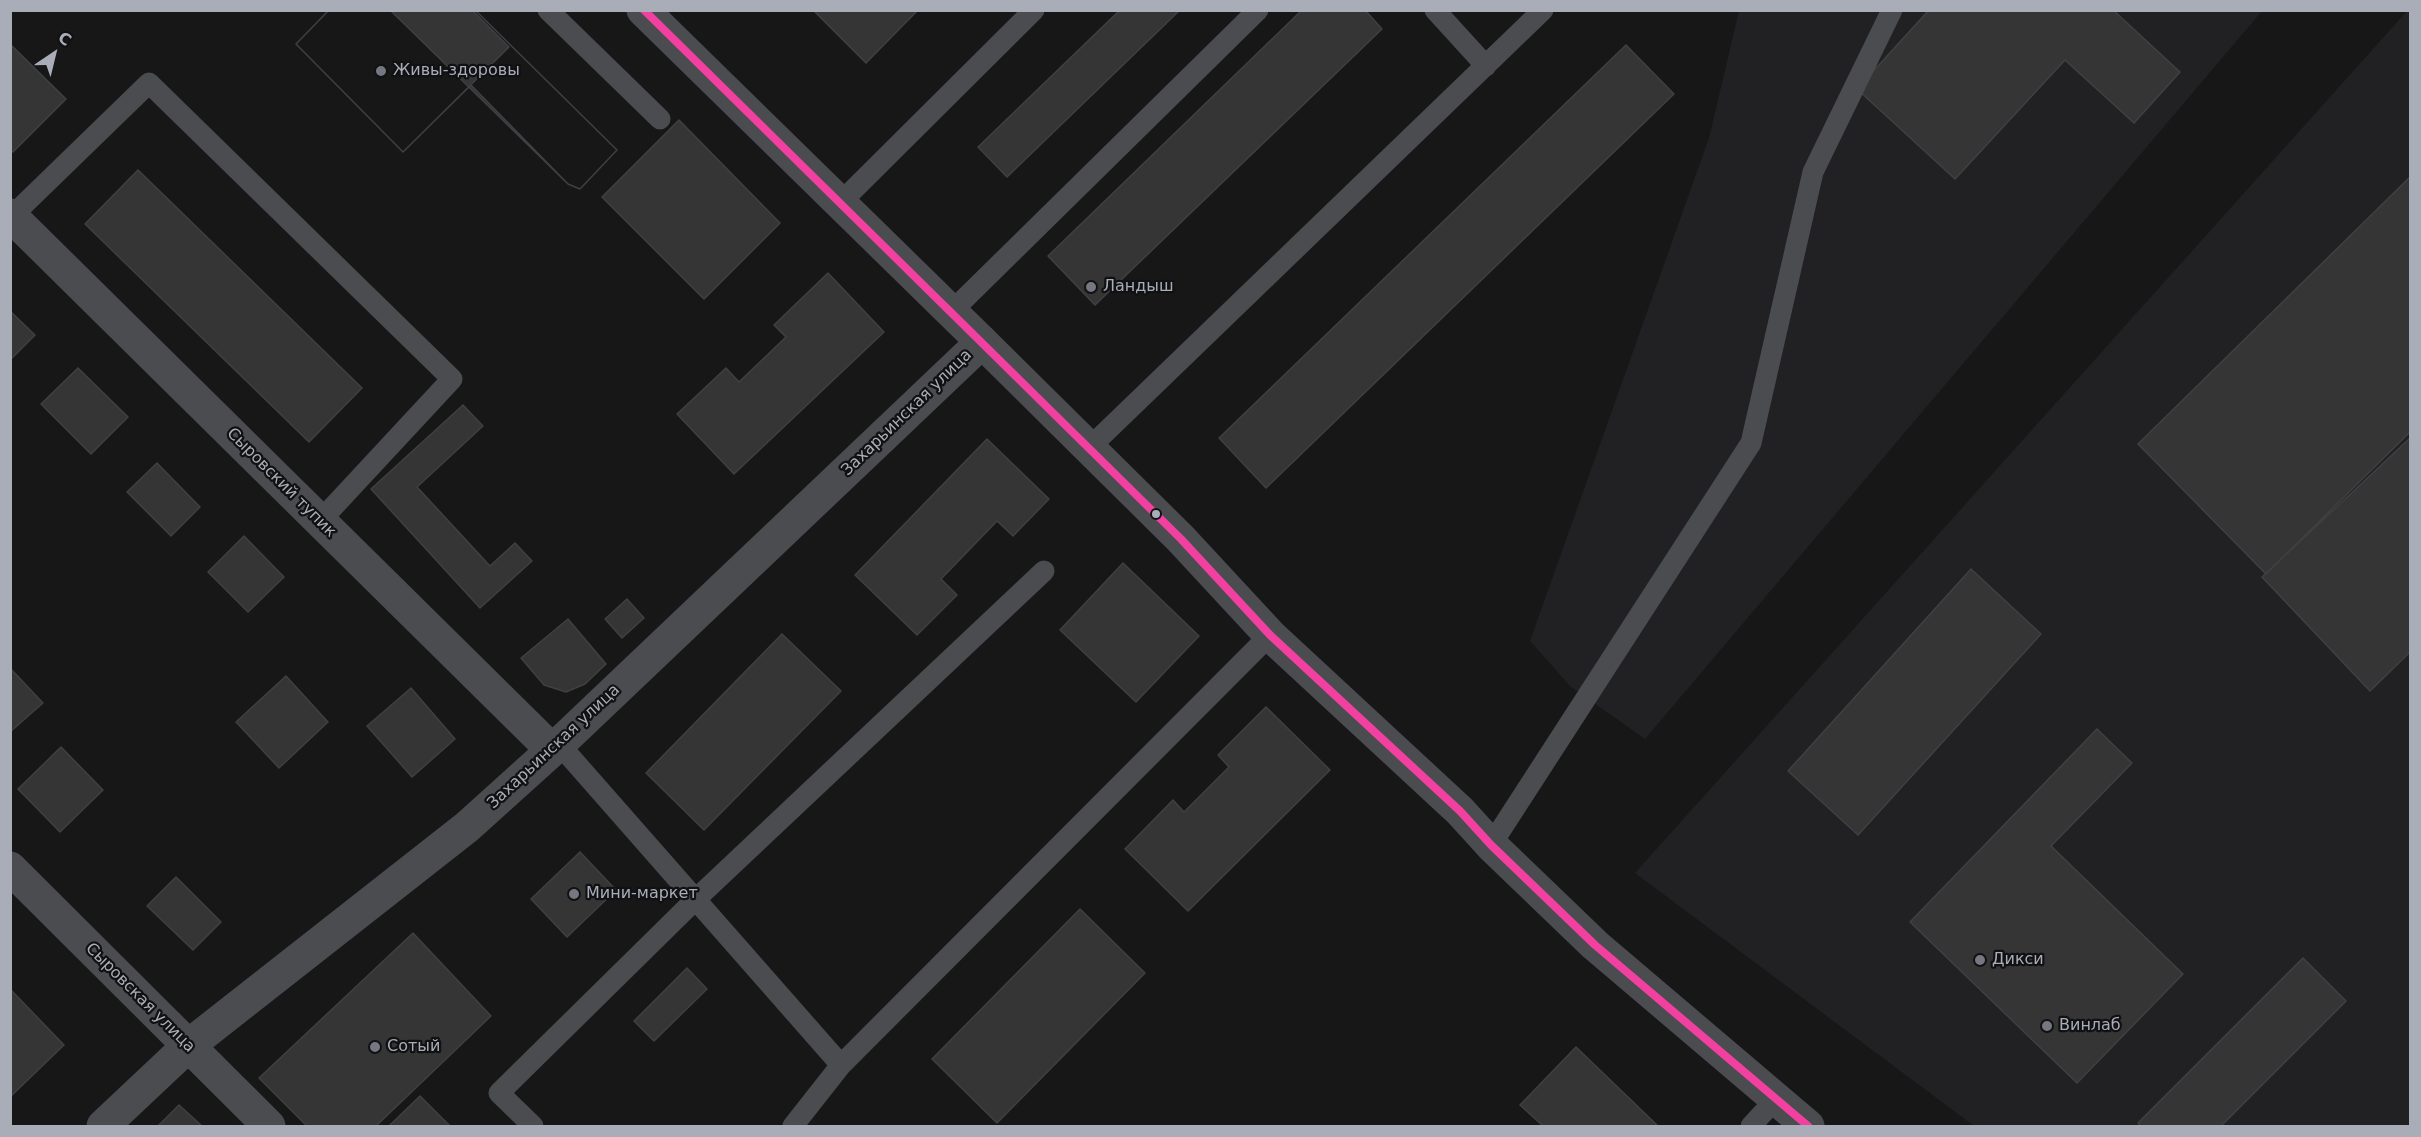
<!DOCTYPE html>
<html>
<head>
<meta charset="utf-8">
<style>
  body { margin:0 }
  #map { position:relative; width:2421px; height:1137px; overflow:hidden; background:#171717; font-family:"DejaVu Sans",sans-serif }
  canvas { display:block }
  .frame { position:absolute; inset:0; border:12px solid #a8adb8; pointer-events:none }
  .north { position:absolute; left:24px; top:24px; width:60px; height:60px; -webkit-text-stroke:4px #111113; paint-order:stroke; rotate:35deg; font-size:16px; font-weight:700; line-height:24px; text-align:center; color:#a8adb8 }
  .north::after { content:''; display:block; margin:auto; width:21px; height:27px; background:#a8adb8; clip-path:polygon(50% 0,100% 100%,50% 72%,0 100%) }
</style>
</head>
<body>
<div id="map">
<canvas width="2421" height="1137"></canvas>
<div class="frame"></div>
<div class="north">С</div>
</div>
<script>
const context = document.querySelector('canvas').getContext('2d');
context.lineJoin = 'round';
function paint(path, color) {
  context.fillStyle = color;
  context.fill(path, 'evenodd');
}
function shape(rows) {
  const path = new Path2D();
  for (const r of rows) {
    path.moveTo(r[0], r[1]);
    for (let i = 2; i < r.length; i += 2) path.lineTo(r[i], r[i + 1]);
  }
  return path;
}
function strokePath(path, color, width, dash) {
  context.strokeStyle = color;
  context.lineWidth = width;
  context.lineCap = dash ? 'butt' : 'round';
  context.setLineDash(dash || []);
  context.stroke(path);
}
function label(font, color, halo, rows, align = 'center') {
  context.font = font + ' "DejaVu Sans",sans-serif';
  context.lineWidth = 4.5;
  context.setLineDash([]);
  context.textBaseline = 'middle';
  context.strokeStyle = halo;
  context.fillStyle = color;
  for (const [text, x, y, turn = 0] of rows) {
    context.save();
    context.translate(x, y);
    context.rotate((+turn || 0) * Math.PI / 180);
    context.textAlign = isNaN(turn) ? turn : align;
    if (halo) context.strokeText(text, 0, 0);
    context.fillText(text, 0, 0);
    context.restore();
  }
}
const built = shape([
  [1739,11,2262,11,1645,739,1570,686,1530,641,1709,138],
  [2407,11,2410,11,2410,1126,1974,1126,1635,873]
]);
const building = shape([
  [329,10,472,10,509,47,403,152,296,44,329,10],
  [329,10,475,10,617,150,580,189,568,184,471,85,403,152,296,44,329,10],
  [390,10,475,10,617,150,580,189,568,184,390,10],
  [813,10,918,10,866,63,813,10],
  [1120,10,1180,10,1007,177,978,147,1120,10],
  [1302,10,1365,10,1382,29,1095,305,1048,256,1302,10],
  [1929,10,2113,10,2180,72,2134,123,2065,60,1955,179,1857,89,1929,10],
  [10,44,66,99,13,152,10,150,10,44],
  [1626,45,1674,94,1266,488,1219,438,1626,45],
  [679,120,780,223,704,299,602,197,679,120],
  [138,170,362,388,309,442,85,224,138,170],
  [2410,177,2410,432,2266,574,2138,444,2410,177],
  [828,273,884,332,734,474,677,414,726,368,739,382,786,337,774,325,828,273],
  [10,311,35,335,10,360,10,311],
  [78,368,128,417,91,454,41,404,78,368],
  [463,405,483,426,417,487,490,566,515,543,532,561,480,608,371,489,463,405],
  [2410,438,2410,652,2370,691,2262,577,2410,438],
  [987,439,1049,499,1013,536,997,521,941,579,957,595,917,635,855,575,987,439],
  [157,463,200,507,171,536,127,492,157,463],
  [244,536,284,577,248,612,208,572,244,536],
  [1123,563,1199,636,1136,702,1060,630,1123,563],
  [1971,569,2041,634,1858,835,1788,771,1971,569],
  [627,599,644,618,622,638,605,619,627,599],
  [568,619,606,664,585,684,566,692,544,685,521,658,568,619],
  [782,634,841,691,704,830,646,773,782,634],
  [10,668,43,703,10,732,10,668],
  [286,676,328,722,279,768,236,722,286,676],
  [411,688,455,739,412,777,367,726,411,688],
  [1266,707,1330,770,1188,911,1125,849,1173,800,1184,812,1229,767,1218,755,1266,707],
  [2097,729,2132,763,2051,846,2183,974,2077,1083,1910,922,2097,729],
  [61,747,103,790,60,832,18,789,61,747],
  [580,852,616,890,567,937,531,899,580,852],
  [176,877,221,922,193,950,147,906,176,877],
  [1080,909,1145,973,997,1123,932,1059,1080,909],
  [413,933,491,1016,376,1126,307,1126,259,1078,413,933],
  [2303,958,2346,1001,2221,1126,2141,1126,2138,1123,2303,958],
  [687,968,707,989,654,1041,634,1021,687,968],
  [10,989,64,1045,10,1097,10,989],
  [1576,1047,1658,1126,1543,1126,1520,1105,1576,1047],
  [420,1096,450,1126,389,1126,420,1096],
  [179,1105,202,1126,158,1126,179,1105]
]);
const service = shape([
  [548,10,660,119],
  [1435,10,1486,66],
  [839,204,1034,10],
  [12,216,149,83,452,379,320,521],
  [950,313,1258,10],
  [1088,449,1543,10],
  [559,744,841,1065],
  [1491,845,1751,443,1813,172,1892,10],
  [533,1126,499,1093,696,899,1044,571],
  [793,1126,841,1065,1270,635],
  [1751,1126,1775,1100]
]);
const minor = shape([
  [10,215,552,750],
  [10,868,269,1126],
  [103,1126,188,1046,467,827,559,744,982,342]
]);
const tertiary = shape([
  [643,10,982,342,1181,539,1270,635,1460,811,1491,845,1595,945,1808,1126]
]);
const bus1 = shape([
  [644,10,1181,539,1270,635,1460,811,1491,845,1595,945,1808,1126]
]);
const markers = [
  [381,71,6,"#757880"],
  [1091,287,6,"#757880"],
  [1156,514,5,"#a8adb8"],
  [574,894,6,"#757880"],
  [1980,960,6,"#757880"],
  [2047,1026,6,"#757880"],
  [375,1047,6,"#757880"]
];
const poiNames = [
  ["Живы-здоровы",393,71],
  ["Ландыш",1103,287],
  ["Мини-маркет",586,894],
  ["Дикси",1992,960],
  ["Винлаб",2059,1026],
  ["Сотый",387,1047]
];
const streetNames = [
  ["Захарьинская улица",907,413,-44],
  ["Сыровский тупик",281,483,45],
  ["Захарьинская улица",554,747,-43],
  ["Сыровская улица",140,998,45]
];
paint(built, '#212123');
paint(building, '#353536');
strokePath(building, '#3f4043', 1.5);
strokePath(service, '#4b4c50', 21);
strokePath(minor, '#4b4c50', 33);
strokePath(tertiary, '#4b4c50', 33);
strokePath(bus1, '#f240a1', 8);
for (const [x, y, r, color] of markers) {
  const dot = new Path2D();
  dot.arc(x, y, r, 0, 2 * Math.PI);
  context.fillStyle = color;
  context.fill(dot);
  strokePath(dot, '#111113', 2);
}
label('16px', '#a8adb8', '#111113', poiNames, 'left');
label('16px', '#a8adb8', '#111113', streetNames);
</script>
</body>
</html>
